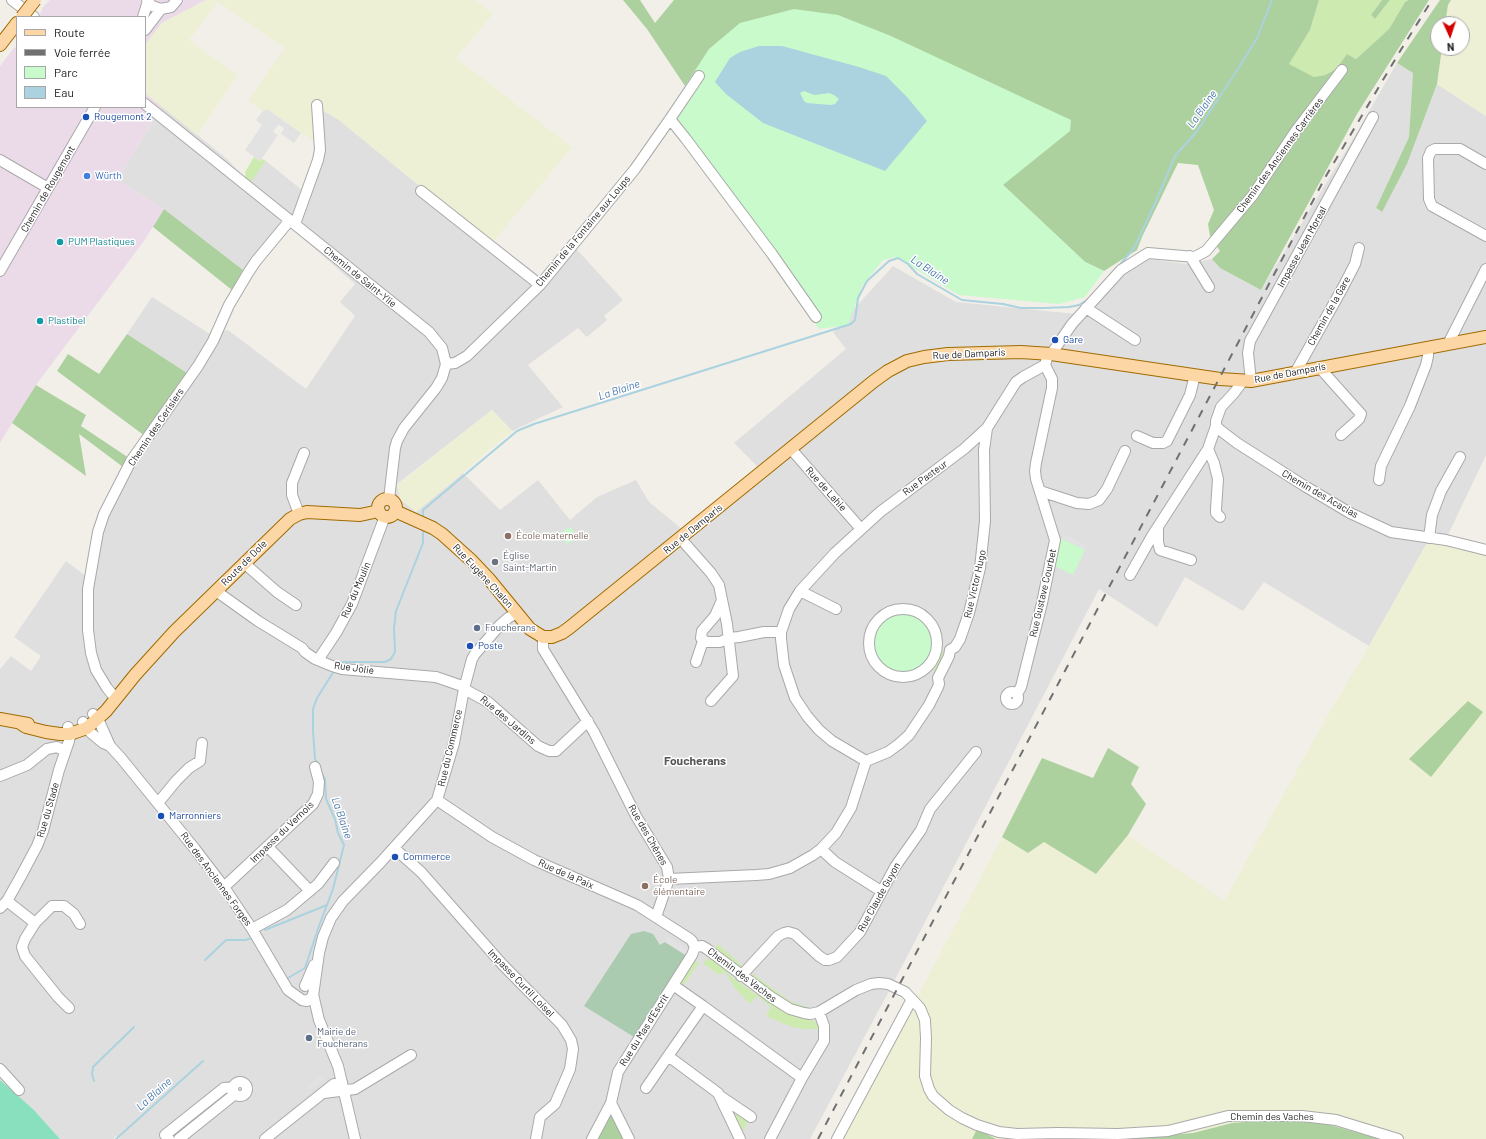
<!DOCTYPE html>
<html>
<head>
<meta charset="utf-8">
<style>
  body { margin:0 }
  #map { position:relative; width:1486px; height:1139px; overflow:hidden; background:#f2efe9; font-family:Barlow,sans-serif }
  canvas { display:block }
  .legend { position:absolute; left:16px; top:16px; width:130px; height:92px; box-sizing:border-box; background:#fff; border:1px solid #a7a7a7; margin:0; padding:5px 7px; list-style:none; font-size:12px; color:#222 }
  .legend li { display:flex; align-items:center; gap:8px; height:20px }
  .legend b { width:20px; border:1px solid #a7a7a7 }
  .north { position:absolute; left:1430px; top:16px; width:40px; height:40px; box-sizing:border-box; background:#fff; border:1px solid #a7a7a7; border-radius:50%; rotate:177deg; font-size:11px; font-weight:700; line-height:16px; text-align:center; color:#222 }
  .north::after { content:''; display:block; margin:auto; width:14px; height:18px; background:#d40000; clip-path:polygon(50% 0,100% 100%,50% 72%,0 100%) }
</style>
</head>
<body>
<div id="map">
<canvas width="1486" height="1139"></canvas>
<ul class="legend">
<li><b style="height:5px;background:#fcd6a4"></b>Route</li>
<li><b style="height:5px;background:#707070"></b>Voie ferrée</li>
<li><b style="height:11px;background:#c8facc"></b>Parc</li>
<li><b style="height:11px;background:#aad3df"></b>Eau</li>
</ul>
<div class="north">N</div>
</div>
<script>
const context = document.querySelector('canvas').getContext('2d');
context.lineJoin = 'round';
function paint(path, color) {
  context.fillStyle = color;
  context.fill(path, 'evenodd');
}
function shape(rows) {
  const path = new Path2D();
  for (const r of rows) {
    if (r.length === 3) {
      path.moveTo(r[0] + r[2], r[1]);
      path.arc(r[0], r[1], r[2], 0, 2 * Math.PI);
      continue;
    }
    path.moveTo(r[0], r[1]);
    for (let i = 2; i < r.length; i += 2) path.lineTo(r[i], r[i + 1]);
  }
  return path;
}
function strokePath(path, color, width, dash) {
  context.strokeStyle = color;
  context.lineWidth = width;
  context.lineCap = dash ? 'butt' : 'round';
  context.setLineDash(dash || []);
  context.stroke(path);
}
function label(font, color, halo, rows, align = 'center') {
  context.font = font + ' Barlow,sans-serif';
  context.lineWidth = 3;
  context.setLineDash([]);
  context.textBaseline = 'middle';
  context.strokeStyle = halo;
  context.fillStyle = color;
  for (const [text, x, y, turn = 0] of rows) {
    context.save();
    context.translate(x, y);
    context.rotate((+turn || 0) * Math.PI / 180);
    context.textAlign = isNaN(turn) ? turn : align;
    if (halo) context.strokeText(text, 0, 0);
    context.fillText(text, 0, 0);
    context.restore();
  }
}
const residential = shape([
  [1397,63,1413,73,1409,137,1376,208,1381,212,1407,164,1437,84,1486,116,1486,455,1447,537,1432,534,1369,646,1264,582,1243,611,1185,577,1157,627,1099,589,889,991,810,1139,120,1139,116,1136,113,1139,60,1139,33,1109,0,1080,0,669,11,656,31,671,41,656,14,637,66,561,87,577,97,524,190,375,127,334,152,297,210,334,228,330,306,389,355,316,340,302,355,284,291,228,243,270,164,209,117,180,162,106,227,159,249,182,266,161,308,195,322,110,339,120,416,183,540,276,570,242,623,300,604,316,607,320,587,337,578,328,528,365,563,407,512,431,492,410,397,484,400,499,416,512,463,473,500,510,538,480,570,520,597,497,636,480,649,502,683,530,758,467,734,443,846,349,833,332,893,266,956,302,1086,315,1127,270,1149,259,1187,264,1212,259,1220,268,1261,290,1353,139]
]);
const industrial = shape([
  [50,0,206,0,162,23,145,45,145,17,39,17,43,7],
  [17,47,17,107,145,107,145,93,162,106,117,180,164,209,144,241,36,385,20,410,0,443,0,66,14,48]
]);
const farmland = shape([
  [206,0,475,0,493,14,456,58,572,147,494,241,416,183,339,120,322,110,324,146,301,133,267,109,263,111,248,101,285,48,218,2,189,40,238,75,197,135,145,93,145,45,162,23],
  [1451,0,1486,0,1486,116,1437,84,1442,48,1462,48,1462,24,1445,24,1448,5],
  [492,410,512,431,416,512,400,499,397,485],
  [1432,534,1486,546,1486,1139,1380,1139,1316,1121,1232,1123,1193,1133,1147,1137,1066,1139,996,1139,977,1129,972,1139,842,1139,1002,837,1028,853,1044,842,1096,874,1128,835,1224,901,1325,720,1369,646]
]);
const grass = shape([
  [1319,0,1382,0,1371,15,1375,19,1390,0,1409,0,1405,2,1389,29,1356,59,1347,54,1336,69,1325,75,1314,77,1288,64,1310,30],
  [254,157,260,161,262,159,266,161,251,182,284,211,246,180,245,172],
  [941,651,945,651,946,653,935,672,933,670,932,666,939,652],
  [718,944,744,967,741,969,719,953,720,952,715,948],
  [713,958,727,969,727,973,755,994,758,994,796,1015,811,1019,817,1023,820,1029,805,1029,792,1027,766,1016,771,1007,757,996,750,1004,735,988,725,972,719,975,703,963,708,959],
  [694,960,699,963,683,986,680,984],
  [750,972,790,1001,810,1008,809,1011,793,1007,749,978],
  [733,1110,749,1120,742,1133,732,1112]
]);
const forest = shape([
  [623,0,640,0,655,23,674,0,1319,0,1310,30,1289,64,1314,77,1325,75,1336,69,1347,54,1356,59,1389,29,1405,2,1409,0,1429,0,1357,114,1261,290,1220,268,1212,259,1220,251,1210,236,1208,224,1214,210,1198,165,1178,163,1142,237,1137,250,1104,271,1085,262,1003,185,699,68,685,86,647,29],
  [1382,0,1390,0,1375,19,1371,15],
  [1440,0,1451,0,1448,5,1445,24,1438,24,1438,48,1442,48,1437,84,1407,164,1382,212,1376,208,1409,137,1413,73,1397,63],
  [164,209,243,270,232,290,153,227],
  [127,334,190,375,145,436,57,371,68,354,99,374],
  [36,385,86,415,81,426,129,458,123,467,79,434,86,476,12,423],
  [1468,701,1483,712,1431,777,1409,759],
  [1108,748,1139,767,1131,784,1146,804,1128,835,1096,874,1044,842,1028,853,1002,837,1042,758,1093,778],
  [612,1112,625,1139,596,1139],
  [1271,1120,1316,1121,1380,1139,1066,1139,1147,1137,1193,1133,1232,1123],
  [977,1129,996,1139,1006,1139,972,1139]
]);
const cemetery = shape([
  [644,931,653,934,660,945,665,942,687,956,634,1037,584,1006,629,937,631,934]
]);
const park = shape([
  [794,9,838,15,891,36,1071,120,1070,131,1003,185,1085,262,1104,271,1085,297,1059,304,959,295,896,257,883,260,862,286,848,325,819,329,668,112,709,49,740,23],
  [571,527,577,538,566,544,560,533],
  [1060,538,1085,550,1073,575,1053,565],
  [903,643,32]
]);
const pitch = shape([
  [0,1080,33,1109,60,1139,0,1139]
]);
const parking = shape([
  [267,109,301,133,294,143,281,134,284,128,279,125,277,126,273,132,278,135,260,161,245,150,262,125,256,120,263,111],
  [1063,533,1086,545,1084,549,1062,538],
  [668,937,690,951,687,956,665,942],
  [321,1074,325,1078,311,1090,308,1086]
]);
const water = shape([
  [759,46,782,46,859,67,886,76,907,97,927,121,885,171,763,123,726,94,715,82,730,58,740,52],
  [804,91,814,95,829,93,834,95,839,99,835,104,831,105,807,103,804,101,800,93]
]);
const stream = shape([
  [1118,267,1134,248,1156,201,1175,156,1197,131,1234,75,1257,38,1272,0],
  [423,516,423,510,517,431,534,424,851,324,855,320,858,298,867,281,889,261,898,258,908,264,917,274,962,300,1003,304,1021,308,1044,308,1069,307,1079,305,1090,298],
  [339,664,343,662,385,662,391,659,395,652,394,628,396,611,423,543,423,529],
  [318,764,315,759,313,731,313,709,317,698,334,671],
  [265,930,327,905],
  [205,960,226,940,245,940,252,938],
  [288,978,305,968,319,926,333,889,344,845,338,833,335,819,326,799,325,779,321,772],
  [94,1081,92,1074,93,1067,134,1027],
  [116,1139,203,1061]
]);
const minor = shape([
  [12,0,34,17],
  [147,0,152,6,161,9,171,7,177,0],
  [143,17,148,1],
  [145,30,161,9],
  [145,104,429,332,442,348,446,364,442,378,436,388,404,428,397,441,395,448,389,499],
  [670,119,686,139,772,254,816,317],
  [0,160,48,188],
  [1486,164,1460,149,1435,149,1431,151,1428,158,1429,199,1432,206,1486,236],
  [421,191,540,285],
  [295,224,318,160,320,150,317,105],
  [1190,256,1209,287],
  [0,271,95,107],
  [1086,308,1135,340],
  [1450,344,1450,340,1486,269],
  [446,364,455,363,467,356,540,285,635,169,670,119,699,76],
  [1319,367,1361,414,1359,419,1341,435],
  [1295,373,1342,289,1355,264,1359,248],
  [1241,381,1240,385,1234,393,1221,407,1216,421,1216,426,1220,430,1237,443,1303,485,1350,513,1391,532,1446,540,1486,550],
  [1251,381,1248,353,1250,341,1373,117],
  [1137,436,1153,443,1163,443,1167,441,1190,395,1195,375],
  [791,449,861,529],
  [1208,449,1214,463,1218,479,1216,509,1216,513,1220,517],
  [1379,480,1381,466,1410,406,1426,365,1428,356,1428,348],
  [1040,491,1077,503,1089,504,1099,500,1107,489,1125,451],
  [299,514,292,495,292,483,304,453],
  [1158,528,1158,542,1160,550,1191,560],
  [1429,538,1432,515,1441,491,1460,457],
  [681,539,711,573,719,585,727,624,733,676,711,701],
  [244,563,277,592,296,605],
  [1130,575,1152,536,1208,449,1216,426],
  [216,591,258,621,302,648,305,652,315,659,332,666,342,669,436,677,465,687],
  [800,591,836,609],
  [722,600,715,616,702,631,701,638,706,642,720,642,729,638,739,637,764,632,781,632],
  [903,643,34],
  [543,637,543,649,594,732,636,816,667,867,669,879,756,875,769,874,790,868,813,855,821,849,836,833,851,808,866,761,888,752,899,744,909,735,929,705,938,687,939,684,938,678,949,656,950,650,955,647,960,639,969,613,980,568,985,521,984,450,987,428],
  [318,660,336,633,352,604,385,516],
  [696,662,703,641],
  [464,689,488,702,538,746,549,751,556,751,588,721],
  [1012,698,6],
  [1017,694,1021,687,1042,603,1055,540,1036,479,1035,471,1036,463,1052,388,1052,379,1045,365,1047,358,1054,350,1072,324,1121,270,1148,253,1195,257,1206,251,1253,195,1295,132,1342,70],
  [116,699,107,688,96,670,91,653,88,630,88,589,98,532,104,514,131,461,198,366,213,341,229,305,248,273,256,261,290,220],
  [93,714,99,721,110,746],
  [83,722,91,733,103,743,110,746,121,758,195,849,224,887,252,929,288,990,302,1000,307,1001,313,996,319,953,323,937,331,918,343,901,380,863,437,800,454,743,464,689,472,659,475,654,500,625,508,618,517,613],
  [866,761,832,741,819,730,807,716,795,698,784,665,781,639,781,632,789,609,800,591,835,553,880,512,964,449,987,428,1016,382,1023,377,1045,365],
  [0,776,27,765,47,749,57,747,65,751],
  [437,800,492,837,534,860,637,905,690,939,692,941,695,947],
  [158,803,176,781,189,768,200,761,202,743],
  [268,847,310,891],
  [394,848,421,872,502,964,562,1025,571,1040,573,1049,570,1069,555,1104,540,1117,536,1139],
  [821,849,835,862,881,891],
  [224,887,313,804,318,794,319,782,315,767],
  [7,901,35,923],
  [0,908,7,901,21,876,37,846,43,831,59,770,69,741,70,736,68,727],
  [656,917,669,879],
  [252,929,287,910,318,884,334,863],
  [695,947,702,946,707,949,771,997,790,1009,804,1013,810,1014,819,1012,856,990,871,984,879,983,888,984,905,992,920,1008,925,1020,926,1038,925,1076,929,1089,933,1096,949,1110,962,1118,977,1125,999,1132,1017,1134,1058,1133,1118,1134,1168,1131,1228,1116,1302,1116,1336,1120,1398,1139],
  [741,976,778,936,784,933,788,932,795,934,819,956,825,960,829,960,837,957,860,932,895,867,921,830,930,809,976,752],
  [673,985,703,1006],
  [305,986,314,965],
  [313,994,319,1020,338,1066,355,1139],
  [69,1008,58,997,25,956,22,947,25,939,35,923,52,906,64,906,74,914,80,924],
  [0,1069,19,1090],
  [240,1089,7],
  [646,1088,668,1056],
  [324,1093,355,1089,411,1055],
  [720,1096,751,1117],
  [611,1103,629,1139],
  [169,1139,165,1135,224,1088,233,1087],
  [179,1139,235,1094],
  [265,1139,334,1084,342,1082],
  [592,1139,611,1103,618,1072,692,955,695,947],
  [740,1139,718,1093,668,1056,703,1006,802,1078],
  [770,1139,802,1078,824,1041,824,1026,819,1012],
  [837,1139,912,999]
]);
const major = shape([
  [0,45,17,23],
  [387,508,9],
  [395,511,433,528,442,534,472,561,489,579,530,629,543,637,552,637,562,633,569,628,874,381,888,371,907,361,924,357,948,354,1021,352,1051,354,1220,379,1251,381,1486,337],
  [0,719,28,724],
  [20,723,26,727,46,732,60,734,70,734,87,728,106,711,135,675,174,632,290,519,299,514,307,512,360,515,379,511]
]);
const rail = shape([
  [818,1139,1326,176,1402,48,1432,0]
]);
const majorBridge = shape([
  [22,17,35,0]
]);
const markers = [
  [86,117,4,"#1a4fb4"],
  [87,176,4,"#3f7fe0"],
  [60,242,4,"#0f9aa8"],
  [40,321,4,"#0f9aa8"],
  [1055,340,4,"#1a4fb4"],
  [508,536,4,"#8d6e63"],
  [495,562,4,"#6b7280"],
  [477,628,4,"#5c6f8a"],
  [470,646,4,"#1a4fb4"],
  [161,816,4,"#1a4fb4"],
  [395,857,4,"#1a4fb4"],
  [645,886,4,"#8d6e63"],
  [309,1038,4,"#5c6f8a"]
];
const transitNames = [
  ["Rougemont 2",94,117],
  ["Gare",1063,340],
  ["Poste",478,646],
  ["Marronniers",169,816],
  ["Commerce",403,857]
];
const streetNames = [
  ["Chemin des Anciennes Carrières",1280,155,-54],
  ["Chemin de Rougemont",48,189,-60],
  ["Chemin de la Fontaine aux Loups",583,231,-50],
  ["Impasse Jean Moreal",1302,247,-61],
  ["Chemin de Saint-Ylie",360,277,39],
  ["Chemin de la Gare",1329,311,-61],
  ["Rue de Damparis",969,354,-3],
  ["Rue de Damparis",1290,373,-11],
  ["Chemin des Cerisiers",156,427,-56],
  ["Rue Pasteur",925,478,-36],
  ["Rue de Lahie",826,489,48],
  ["Chemin des Acacias",1320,494,30],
  ["Rue de Damparis",693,529,-39],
  ["Route de Dole",244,563,-45],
  ["Rue Eugène Chalon",483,576,47],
  ["Rue Victor Hugo",975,584,-77],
  ["Rue du Moulin",356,590,-67],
  ["Rue Gustave Courbet",1043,593,-77],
  ["Rue Jolie",354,668,8],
  ["Rue des Jardins",508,720,40],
  ["Rue du Commerce",450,748,-77],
  ["Rue du Stade",48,810,-74],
  ["Impasse du Vernois",282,832,-44],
  ["Rue des Chênes",648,835,60],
  ["Rue de la Paix",566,874,24],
  ["Rue des Anciennes Forges",216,879,54],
  ["Rue Claude Guyon",879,897,-61],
  ["Chemin des Vaches",742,975,37],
  ["Impasse Curtil Loisel",521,983,46],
  ["Rue du Mas d'Escrit",644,1030,-58],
  ["Chemin des Vaches",1272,1117]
];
const shopNames = [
  ["Würth",95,176]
];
const cultureNames = [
  ["PUM Plastiques",68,242],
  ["Plastibel",48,321]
];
const educationNames = [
  ["École maternelle",516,536],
  ["École",653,880],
  ["élémentaire",653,892]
];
const worshipNames = [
  ["Église",503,556],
  ["Saint-Martin",503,568]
];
const serviceNames = [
  ["Foucherans",485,628],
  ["Mairie de",317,1032],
  ["Foucherans",317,1044]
];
const waterNames = [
  ["La Blaine",1202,109,-55],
  ["La Blaine",930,270,33],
  ["La Blaine",619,390,-18],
  ["La Blaine",342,818,71],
  ["La Blaine",154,1094,-42]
];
const quarterNames = [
  ["Foucherans",695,761]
];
paint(residential, '#e0dfdf');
paint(industrial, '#ebdbe8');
paint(farmland, '#eef0d5');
paint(grass, '#cdebb0');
paint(forest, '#add19e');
paint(cemetery, '#aacbaf');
paint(park, '#c8facc');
paint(pitch, '#88e0be');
paint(parking, '#e2e2e2');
paint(water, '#aad3df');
strokePath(stream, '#aad3df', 2);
strokePath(minor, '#a9a9a9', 12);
strokePath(major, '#a06b00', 14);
strokePath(minor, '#fff', 10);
strokePath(major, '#fcd6a4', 12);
strokePath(rail, '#707070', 2, [8, 8]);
strokePath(majorBridge, '#a06b00', 14, []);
strokePath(majorBridge, '#fcd6a4', 12);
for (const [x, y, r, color] of markers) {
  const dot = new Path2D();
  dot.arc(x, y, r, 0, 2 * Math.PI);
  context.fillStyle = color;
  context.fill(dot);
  strokePath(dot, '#fff', 1.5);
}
label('10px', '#164399', '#fff', transitNames, 'left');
label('10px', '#222', '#fff', streetNames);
label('10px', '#366cbe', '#fff', shopNames, 'left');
label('10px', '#0d838f', '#fff', cultureNames, 'left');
label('10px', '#785e54', '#fff', educationNames, 'left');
label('10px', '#5b616d', '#fff', worshipNames, 'left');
label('10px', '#4e5e75', '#fff', serviceNames, 'left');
label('italic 11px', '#4a7aab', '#fff', waterNames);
label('bold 12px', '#555', '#fff', quarterNames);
</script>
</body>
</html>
